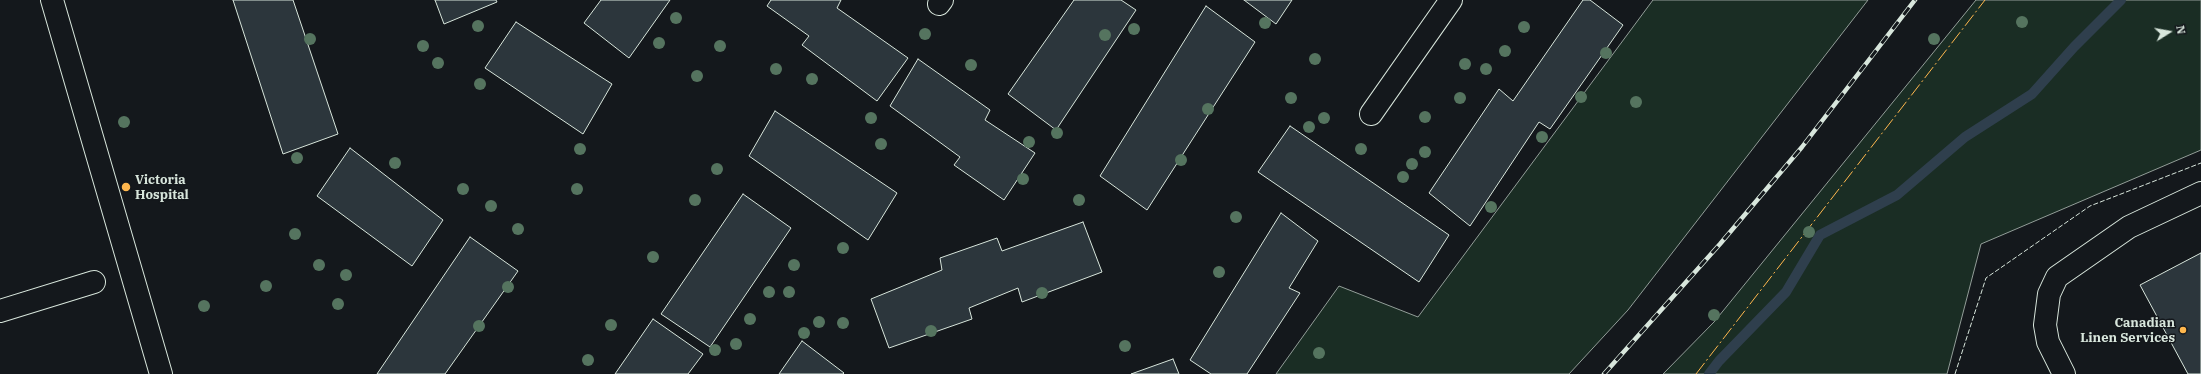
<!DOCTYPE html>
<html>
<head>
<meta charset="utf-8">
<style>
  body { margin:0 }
  #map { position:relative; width:2201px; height:374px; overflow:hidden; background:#14181c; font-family:"IBM Plex Serif",serif }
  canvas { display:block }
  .north { position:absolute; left:2149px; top:12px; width:40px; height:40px; -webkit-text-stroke:3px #14181c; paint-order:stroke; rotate:79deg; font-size:11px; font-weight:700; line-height:16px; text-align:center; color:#d8e6dc }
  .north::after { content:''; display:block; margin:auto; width:14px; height:18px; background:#d8e6dc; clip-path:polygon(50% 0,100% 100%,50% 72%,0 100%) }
</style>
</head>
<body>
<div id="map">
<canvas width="2201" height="374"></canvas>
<div class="north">N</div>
</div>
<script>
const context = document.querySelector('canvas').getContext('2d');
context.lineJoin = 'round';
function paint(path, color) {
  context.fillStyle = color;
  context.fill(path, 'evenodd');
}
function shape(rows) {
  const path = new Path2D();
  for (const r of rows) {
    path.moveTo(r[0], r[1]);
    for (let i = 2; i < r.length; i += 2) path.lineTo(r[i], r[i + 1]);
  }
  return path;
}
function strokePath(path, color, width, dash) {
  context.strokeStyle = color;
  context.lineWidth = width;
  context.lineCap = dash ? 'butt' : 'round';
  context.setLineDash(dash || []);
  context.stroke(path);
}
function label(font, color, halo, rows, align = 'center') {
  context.font = font + ' "IBM Plex Serif",serif';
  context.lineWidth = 3;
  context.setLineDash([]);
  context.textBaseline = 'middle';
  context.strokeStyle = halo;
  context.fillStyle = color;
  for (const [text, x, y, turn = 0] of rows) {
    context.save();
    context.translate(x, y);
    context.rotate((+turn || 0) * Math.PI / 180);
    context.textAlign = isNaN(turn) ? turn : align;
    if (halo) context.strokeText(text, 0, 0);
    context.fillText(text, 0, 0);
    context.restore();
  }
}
const green = shape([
  [1653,0,1868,0,1628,310,1569,374,1276,374,1339,286,1418,317,1653,0],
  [1976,0,2201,0,2201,150,1981,244,1947,374,1663,374,1714,322,1976,0]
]);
const stream = shape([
  [1709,374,1719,361,1786,292,1820,235,1897,195,1965,137,2032,94,2074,47,2121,0]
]);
const building = shape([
  [233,0,293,0,338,134,283,154,233,0],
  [435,0,496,0,497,2,444,24,435,0],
  [601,0,670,0,629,58,584,23,601,0],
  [771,0,841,0,837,8,908,58,877,101,802,45,809,36,767,6,771,0],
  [1074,0,1121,0,1136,10,1056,130,1008,94,1074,0],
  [1244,0,1292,0,1276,24,1244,0],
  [1583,0,1590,0,1623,25,1550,129,1539,122,1470,226,1429,193,1499,89,1513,101,1583,0],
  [1206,6,1255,42,1147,210,1100,176,1206,6],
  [516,22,612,84,583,134,485,68,516,22],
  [918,59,990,110,985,120,1035,153,1004,200,954,165,960,157,890,106,918,59],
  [775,111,897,193,868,240,749,156,775,111],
  [1290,126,1449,235,1419,282,1258,172,1290,126],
  [350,148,443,220,412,266,317,196,350,148],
  [743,194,791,228,710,347,661,314,743,194],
  [1281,213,1318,241,1289,288,1300,293,1247,374,1211,374,1190,360,1281,213],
  [1083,222,1102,272,1022,302,1018,288,969,308,972,319,889,348,871,299,942,270,940,258,997,238,1002,251,1083,222],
  [470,237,518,271,445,374,377,374,470,237],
  [2201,253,2201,374,2188,374,2140,285,2201,253],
  [653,319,703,354,688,374,615,374,653,319],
  [802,341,844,373,843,374,779,374,802,341],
  [1173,359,1179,374,1131,374,1173,359]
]);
const minor = shape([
  [52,0,161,374],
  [939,4,942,0],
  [1371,114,1451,0],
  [0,311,94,282],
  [2064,374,2048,342,2045,325,2049,294,2057,277,2129,227,2201,193]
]);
const rail = shape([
  [1604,374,1720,244,1802,147,1915,0]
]);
const fence = shape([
  [1955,374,1986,278,2090,206,2201,163]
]);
const power = shape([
  [1696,374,1985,0]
]);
const trees = [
  [676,18],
  [2022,22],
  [1265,23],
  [478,26],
  [1524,27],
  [1134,29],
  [925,34],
  [1105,35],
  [310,39],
  [1934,39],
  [659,43],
  [423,46],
  [720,46],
  [1505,51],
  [1606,53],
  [1315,59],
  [438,63],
  [1465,64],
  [971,65],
  [776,69],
  [1486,69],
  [697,76],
  [812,79],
  [480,84],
  [1581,97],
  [1291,98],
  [1460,98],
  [1636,102],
  [1208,109],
  [1425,117],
  [871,118],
  [1324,118],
  [124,122],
  [1309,127],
  [1057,133],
  [1542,137],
  [1029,142],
  [881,144],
  [580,149],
  [1361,149],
  [1425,152],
  [297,158],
  [1181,160],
  [395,163],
  [1412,164],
  [717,169],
  [1403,177],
  [1023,179],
  [463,189],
  [577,189],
  [695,200],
  [1079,200],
  [491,206],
  [1491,207],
  [1236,217],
  [518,229],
  [1809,232],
  [295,234],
  [843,248],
  [653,257],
  [319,265],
  [794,265],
  [1219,272],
  [346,275],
  [266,286],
  [508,287],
  [769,292],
  [789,292],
  [1042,293],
  [338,304],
  [204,306],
  [1714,315],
  [750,319],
  [819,322],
  [843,323],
  [611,325],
  [479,326],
  [931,331],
  [804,333],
  [736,344],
  [1125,346],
  [715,350],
  [1319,353],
  [588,360]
];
const markers = [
  [126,187,5,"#ffb74d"],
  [2183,330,4,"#ffb74d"]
];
const poiNames = [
  ["Victoria",135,180],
  ["Hospital",135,195],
  ["Canadian",2175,323,"right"],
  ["Linen Services",2175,338,"right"]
];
paint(green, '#1a2d24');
strokePath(green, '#939e99', 1);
strokePath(stream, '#2f3f4d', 10);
paint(building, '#2c363c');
strokePath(building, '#d8e6dc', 1);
strokePath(minor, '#d8e6dc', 24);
strokePath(minor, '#14181c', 22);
strokePath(rail, '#d8e6dc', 4.5);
strokePath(rail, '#14181c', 3, [9]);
strokePath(fence, '#d8e6dc', 1, [5, 2]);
strokePath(power, '#ffb74d', 1, [14, 3, 2, 3]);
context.fillStyle = '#55745f';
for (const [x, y] of trees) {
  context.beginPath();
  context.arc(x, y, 6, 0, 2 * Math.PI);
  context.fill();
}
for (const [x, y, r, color] of markers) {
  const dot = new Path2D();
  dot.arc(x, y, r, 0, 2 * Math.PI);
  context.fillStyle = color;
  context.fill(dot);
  strokePath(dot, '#14181c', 1.5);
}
label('bold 13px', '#d8e6dc', '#14181c', poiNames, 'left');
</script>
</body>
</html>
